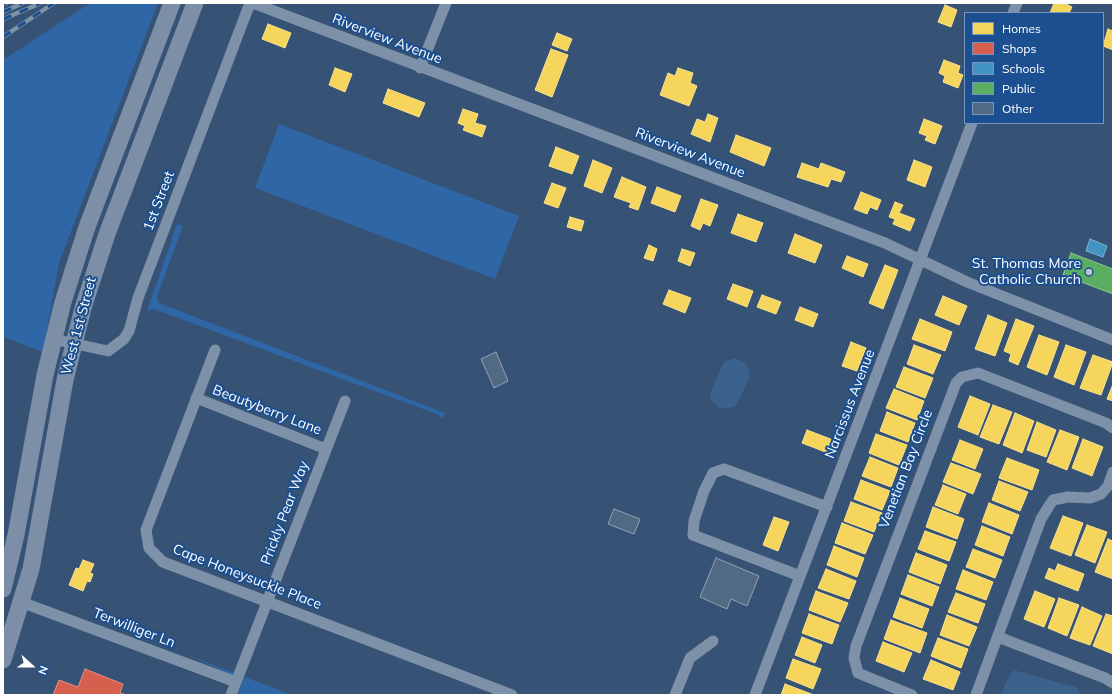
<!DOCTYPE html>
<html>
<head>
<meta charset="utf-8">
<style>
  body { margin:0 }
  #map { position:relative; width:1116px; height:698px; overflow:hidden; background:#365274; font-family:Mulish,sans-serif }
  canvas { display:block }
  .frame { position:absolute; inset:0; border:4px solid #fff; pointer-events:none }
  .legend { position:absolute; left:964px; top:12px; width:140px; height:112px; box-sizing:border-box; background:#1b4f8f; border:1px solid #7695bc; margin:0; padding:5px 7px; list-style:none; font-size:12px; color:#fff }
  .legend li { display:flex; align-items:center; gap:8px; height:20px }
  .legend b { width:20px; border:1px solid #7695bc }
  .north { position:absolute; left:12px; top:646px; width:40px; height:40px; -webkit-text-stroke:3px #1b4f8f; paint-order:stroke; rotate:111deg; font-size:11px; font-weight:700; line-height:16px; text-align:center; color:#fff }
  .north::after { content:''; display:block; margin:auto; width:14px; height:18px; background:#fff; clip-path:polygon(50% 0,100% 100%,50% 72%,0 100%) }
</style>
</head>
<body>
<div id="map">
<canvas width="1116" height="698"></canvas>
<div class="frame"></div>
<ul class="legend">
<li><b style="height:11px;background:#f6d55c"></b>Homes</li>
<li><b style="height:11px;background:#d6604d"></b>Shops</li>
<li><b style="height:11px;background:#4393c3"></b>Schools</li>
<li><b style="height:11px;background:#5aae61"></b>Public</li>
<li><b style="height:11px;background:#526984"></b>Other</li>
</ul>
<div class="north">N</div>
</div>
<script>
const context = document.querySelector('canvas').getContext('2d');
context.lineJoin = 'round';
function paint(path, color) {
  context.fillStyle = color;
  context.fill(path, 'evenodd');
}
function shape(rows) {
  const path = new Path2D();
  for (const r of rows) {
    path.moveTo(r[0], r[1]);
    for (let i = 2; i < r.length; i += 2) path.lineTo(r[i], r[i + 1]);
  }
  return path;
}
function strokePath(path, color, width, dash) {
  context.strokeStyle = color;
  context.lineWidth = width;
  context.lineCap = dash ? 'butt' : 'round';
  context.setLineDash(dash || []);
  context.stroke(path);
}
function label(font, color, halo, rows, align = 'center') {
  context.font = font + ' Mulish,sans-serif';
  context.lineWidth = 4;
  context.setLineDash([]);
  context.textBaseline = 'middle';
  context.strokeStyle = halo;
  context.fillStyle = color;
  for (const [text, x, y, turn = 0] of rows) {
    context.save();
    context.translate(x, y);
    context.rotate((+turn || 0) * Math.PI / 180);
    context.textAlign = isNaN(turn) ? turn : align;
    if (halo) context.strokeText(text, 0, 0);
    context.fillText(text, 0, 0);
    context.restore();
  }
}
const green = shape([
  [90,3,158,3,59,263,43,352,3,337,3,60],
  [279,124,519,216,495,279,255,188],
  [177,224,183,226,157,297,159,303,445,413,443,419,439,415,154,309,147,311],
  [182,653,292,695,243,695,238,693,243,680]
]);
const water = shape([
  [735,358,745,363,750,372,749,378,738,402,734,407,720,408,711,401,710,393,724,362],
  [1014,670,1078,688,1081,695,1001,695,1007,679]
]);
const homes = shape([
  [1054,3,1066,3,1066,4,1072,7,1069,13,1050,13,1054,3],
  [945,5,957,10,951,27,938,22,945,5],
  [268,24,291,33,285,48,262,39,268,24],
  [1108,29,1113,31,1113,50,1103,46,1108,29],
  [557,33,572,39,567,51,552,45,557,33],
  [551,49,568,55,552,97,535,90,551,49],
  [944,60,960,66,958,73,963,75,958,88,943,82,945,76,939,73,944,60],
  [335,68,352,74,345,92,329,85,335,68],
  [678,68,693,73,690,83,697,86,689,106,660,95,668,73,675,76,678,68],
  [388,89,425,103,419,117,383,103,388,89],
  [463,109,478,114,475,123,486,126,482,137,463,130,465,126,458,123,463,109],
  [708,114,718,118,710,142,691,134,697,119,705,122,708,114],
  [924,119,942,126,935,144,925,140,927,136,919,133,924,119],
  [736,135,771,148,764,166,730,152,736,135],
  [556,147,579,156,572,174,549,166,556,147],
  [593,160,612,168,602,193,584,186,593,160],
  [914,160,932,167,925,187,907,180,914,160],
  [802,163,819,169,821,163,845,172,841,182,831,179,828,187,797,177,802,163],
  [622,177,646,187,638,210,629,207,631,203,614,197,622,177],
  [552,183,566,188,558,208,544,203,552,183],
  [657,187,681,196,675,212,651,203,657,187],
  [861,192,881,200,877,210,870,207,867,214,854,209,861,192],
  [701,199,718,205,710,226,703,223,700,230,691,226,701,199],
  [895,202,903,205,899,213,915,219,910,231,893,224,895,219,889,217,895,202],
  [738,214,763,223,756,242,731,233,738,214],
  [570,217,584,221,581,231,567,227,570,217],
  [795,234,822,245,815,263,788,253,795,234],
  [649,245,657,249,653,261,644,258,649,245],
  [682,249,695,253,690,266,678,261,682,249],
  [847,256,868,264,863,277,842,268,847,256],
  [885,265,898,270,883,309,869,303,885,265],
  [733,284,753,291,747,307,727,299,733,284],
  [669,290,691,298,685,313,663,304,669,290],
  [762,295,781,302,776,314,757,307,762,295],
  [943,296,967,306,959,325,935,315,943,296],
  [800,307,818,314,813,327,795,320,800,307],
  [988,315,1007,323,995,356,975,349,988,315],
  [920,319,952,332,945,351,912,339,920,319],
  [1016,319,1034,326,1018,365,1009,361,1011,354,1004,351,1016,319],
  [1039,335,1059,342,1047,375,1027,367,1039,335],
  [851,342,866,348,857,371,842,366,851,342],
  [914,345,941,355,933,374,907,364,914,345],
  [1066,345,1086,352,1074,385,1054,377,1066,345],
  [1093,355,1113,362,1101,395,1080,388,1093,355],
  [904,367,933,378,925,398,896,387,904,367],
  [1113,384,1113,401,1107,399,1113,384],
  [894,389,924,401,917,420,886,408,894,389],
  [970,396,990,404,978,435,958,427,970,396],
  [993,405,1012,412,999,444,980,437,993,405],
  [887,412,915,423,908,442,880,431,887,412],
  [1015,413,1034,421,1022,453,1003,445,1015,413],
  [1037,422,1056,430,1046,457,1027,450,1037,422],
  [807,430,833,440,828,453,802,443,807,430],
  [1060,430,1079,437,1067,470,1047,462,1060,430],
  [876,434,907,445,899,465,869,453,876,434],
  [1083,439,1103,447,1092,476,1072,468,1083,439],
  [960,440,983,449,975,469,952,460,960,440],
  [870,457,898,468,891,487,862,476,870,457],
  [1007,458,1039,470,1032,490,999,478,1007,458],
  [951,463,981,474,973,494,943,482,951,463],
  [861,480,890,491,882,510,854,499,861,480],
  [999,481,1028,492,1020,511,992,500,999,481],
  [943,485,966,494,958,514,935,505,943,485],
  [851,502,882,513,874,532,844,521,851,502],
  [989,503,1019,515,1012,534,982,522,989,503],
  [933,507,964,519,957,539,926,527,933,507],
  [1063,516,1083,523,1071,556,1050,548,1063,516],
  [774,517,789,522,778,551,763,545,774,517],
  [842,523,873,535,865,554,835,543,842,523],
  [1087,525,1107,532,1095,563,1075,555,1087,525],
  [982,526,1010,537,1003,556,975,545,982,526],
  [925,531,956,542,949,561,918,549,925,531],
  [1108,539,1113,541,1113,579,1095,572,1108,539],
  [834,546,864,558,857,577,827,565,834,546],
  [973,549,1002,560,995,578,966,567,973,549],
  [916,553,947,565,940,584,909,572,916,553],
  [83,560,94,564,90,573,93,574,90,582,87,581,83,591,69,585,76,568,79,569,83,560],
  [1058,564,1084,574,1078,591,1045,578,1049,568,1055,571,1058,564],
  [826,569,856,581,849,599,818,588,826,569],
  [963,570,993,582,986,600,956,589,963,570],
  [908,575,939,587,932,606,901,594,908,575],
  [816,591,848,603,840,622,809,610,816,591],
  [1035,591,1055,599,1044,627,1024,619,1035,591],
  [956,593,985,604,978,623,948,612,956,593],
  [900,598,929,609,922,628,893,617,900,598],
  [1059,598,1079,605,1067,636,1048,628,1059,598],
  [1082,607,1102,616,1090,645,1070,638,1082,607],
  [809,614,839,625,832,644,802,633,809,614],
  [1106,614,1113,616,1113,654,1093,646,1106,614],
  [947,615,977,627,969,646,940,635,947,615],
  [891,620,927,633,920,653,884,639,891,620],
  [802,637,822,645,815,663,795,655,802,637],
  [938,638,968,649,961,668,931,656,938,638],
  [883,642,912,653,904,672,876,661,883,642],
  [793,659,821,669,813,689,786,678,793,659],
  [931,660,960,672,953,690,923,679,931,660],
  [785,684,814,695,781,695,785,684]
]);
const shops = shape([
  [85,669,123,684,120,693,126,695,53,695,59,680,78,687,85,669]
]);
const schools = shape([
  [1090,239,1107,246,1103,257,1086,251,1090,239]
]);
const public = shape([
  [1071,253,1113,269,1113,294,1063,275,1071,253]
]);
const building = shape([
  [496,352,508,381,494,388,481,359,496,352],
  [614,509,640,519,634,534,608,524,614,509],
  [716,558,759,576,747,606,731,599,727,609,700,597,716,558]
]);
const minor = shape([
  [253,3,885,243,967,282,1113,340],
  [1013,13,1017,3],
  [420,68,446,3],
  [53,339,108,351,124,339,129,331,138,298,250,3],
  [215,350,146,530,149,548,163,562,512,695],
  [196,398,326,449],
  [800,576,693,535,694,521,704,491,713,473,724,469,827,507],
  [21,602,236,682],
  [998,637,1105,678,1113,683],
  [231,695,345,401],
  [675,695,690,658,713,641],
  [755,695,972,123],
  [912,695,858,673,854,658,856,646,956,383,962,377,978,373,1106,423,1113,428],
  [976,695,1041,519,1049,506,1053,500,1068,497,1090,498,1101,494,1108,486,1113,472]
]);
const primary = shape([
  [3,589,16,535,45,375,63,302,87,227,172,3],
  [3,660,31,569,65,380,83,308,107,234,195,3]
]);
const rail = shape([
  [3,4,6,3],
  [3,12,23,3],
  [3,19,41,3],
  [3,37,54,3]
]);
const markers = [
  [1089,272,4,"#b9c2ce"]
];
const streetNames = [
  ["Riverview Avenue",387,39,21],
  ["Riverview Avenue",690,153,21],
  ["1st Street",159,201,-69],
  ["West 1st Street",79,326,-75],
  ["Narcissus Avenue",850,404,-69],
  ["Beautyberry Lane",267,410,21],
  ["Venetian Bay Circle",906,469,-69],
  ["Prickly Pear Way",285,513,-69],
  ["Cape Honeysuckle Place",247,577,21],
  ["Terwilliger Ln",134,628,21]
];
const poiNames = [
  ["St. Thomas More",1081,264],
  ["Catholic Church",1081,280]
];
paint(green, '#2f66a5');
paint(water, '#3b618d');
paint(homes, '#f6d55c');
strokePath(homes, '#f9e28d', 1);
paint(shops, '#d6604d');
strokePath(shops, '#e29082', 1);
paint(schools, '#4393c3');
strokePath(schools, '#7bb3d5', 1);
paint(public, '#5aae61');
strokePath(public, '#8cc690', 1);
paint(building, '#526984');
strokePath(building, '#92a2b6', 1);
strokePath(minor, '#7d92a8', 11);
strokePath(primary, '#7d8ea7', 17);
strokePath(rail, '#7e92a7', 4.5);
strokePath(rail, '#1b4f8f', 3, [9]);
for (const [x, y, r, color] of markers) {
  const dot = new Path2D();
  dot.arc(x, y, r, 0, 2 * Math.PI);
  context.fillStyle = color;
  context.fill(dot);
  strokePath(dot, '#1b4f8f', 1.5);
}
label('14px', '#fff', '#1b4f8f', streetNames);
label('14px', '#fff', '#1b4f8f', poiNames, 'right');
</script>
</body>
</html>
